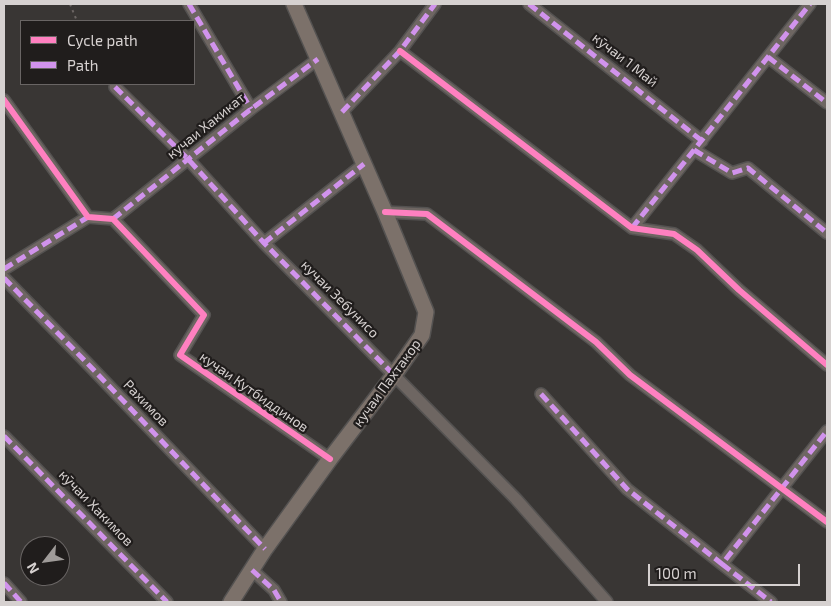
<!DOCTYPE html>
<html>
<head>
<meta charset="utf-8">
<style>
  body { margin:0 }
  #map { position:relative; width:831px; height:606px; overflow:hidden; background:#393634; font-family:"Exo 2",sans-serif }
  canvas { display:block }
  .frame { position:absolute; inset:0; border:5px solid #d6d1d0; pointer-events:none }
  .legend { position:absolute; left:20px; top:20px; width:175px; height:65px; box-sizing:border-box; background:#201d1c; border:1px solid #696564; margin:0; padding:6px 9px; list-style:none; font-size:15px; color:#d6d1d0 }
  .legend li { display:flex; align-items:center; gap:10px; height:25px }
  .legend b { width:25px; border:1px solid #696564 }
  .north { position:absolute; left:20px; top:536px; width:50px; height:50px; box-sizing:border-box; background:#201d1c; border:1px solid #696564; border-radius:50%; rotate:240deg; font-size:14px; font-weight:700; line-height:20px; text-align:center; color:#d6d1d0 }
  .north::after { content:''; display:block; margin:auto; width:18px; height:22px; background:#9f9b99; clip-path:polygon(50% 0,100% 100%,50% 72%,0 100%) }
  .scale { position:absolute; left:648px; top:564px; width:152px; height:22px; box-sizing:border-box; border:2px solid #d6d1d0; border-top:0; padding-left:6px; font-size:15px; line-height:18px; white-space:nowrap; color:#d6d1d0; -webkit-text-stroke:4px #201d1c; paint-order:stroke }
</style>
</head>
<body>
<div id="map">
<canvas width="831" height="606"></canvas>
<div class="frame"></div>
<ul class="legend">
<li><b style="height:6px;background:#ff80c0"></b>Cycle path</li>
<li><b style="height:6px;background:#d193ec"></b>Path</li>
</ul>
<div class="north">N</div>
<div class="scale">100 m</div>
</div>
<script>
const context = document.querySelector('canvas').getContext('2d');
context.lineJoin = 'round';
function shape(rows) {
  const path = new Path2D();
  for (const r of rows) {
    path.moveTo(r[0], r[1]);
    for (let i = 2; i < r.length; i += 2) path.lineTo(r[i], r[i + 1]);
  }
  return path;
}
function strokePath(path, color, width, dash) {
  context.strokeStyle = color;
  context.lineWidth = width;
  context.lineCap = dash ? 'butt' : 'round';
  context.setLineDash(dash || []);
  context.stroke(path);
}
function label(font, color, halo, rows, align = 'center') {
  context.font = font + ' "Exo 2",sans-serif';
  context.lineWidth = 4.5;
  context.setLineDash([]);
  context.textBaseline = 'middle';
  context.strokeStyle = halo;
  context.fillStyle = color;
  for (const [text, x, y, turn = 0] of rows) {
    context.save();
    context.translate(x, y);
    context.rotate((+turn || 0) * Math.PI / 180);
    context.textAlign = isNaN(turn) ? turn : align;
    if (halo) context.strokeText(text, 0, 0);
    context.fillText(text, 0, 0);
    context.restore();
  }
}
const path = shape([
  [70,4,77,21]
]);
const minor = shape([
  [189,4,251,109],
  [529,4,702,141],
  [400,51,632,228,674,234,697,250,739,290,827,365],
  [768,57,827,103],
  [115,87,188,159,264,243,516,499,607,602],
  [4,100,88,217,113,219,204,315,180,355,330,459],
  [342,112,400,51,435,4],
  [694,150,732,173,748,168,827,233],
  [385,212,427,214,596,342,630,375,827,522],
  [113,219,251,109,318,59],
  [632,228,810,4],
  [264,243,364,164],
  [4,269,88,217],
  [4,278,87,363,265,549],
  [541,394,627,489,722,564,827,431],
  [4,436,167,602],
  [722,564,771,602],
  [252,570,274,590,281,602],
  [4,583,21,602]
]);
const major = shape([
  [231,602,265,549,330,459,394,375,422,335,426,312,385,212,294,4]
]);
const quiet = shape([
  [189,4,251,109],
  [529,4,702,141],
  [768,57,827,103],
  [115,87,188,159,264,243,394,375],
  [342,112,400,51,435,4],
  [694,150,732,173,748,168,827,233],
  [113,219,251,109,318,59],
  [632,228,810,4],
  [264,243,364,164],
  [4,269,88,217],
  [4,278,87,363,265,549],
  [541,394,627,489,722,564,827,431],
  [4,436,167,602],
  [722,564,771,602],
  [252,570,274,590,281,602],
  [4,583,21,602]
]);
const cycleway = shape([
  [400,51,632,228,674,234,697,250,739,290,827,365],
  [4,100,88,217,113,219,204,315,180,355,330,459],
  [385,212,427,214,596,342,630,375,827,522]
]);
const streetNames = [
  ["кӯчаи 1 Май",625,60,38],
  ["кучаи Хакикат",206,126,-39],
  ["кучаи Зебунисо",340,299,45],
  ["кучаи Пахтакор",387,383,-54],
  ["кучаи Кутбиддинов",254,392,35],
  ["Рахимов",146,403,46],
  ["кӯчаи Хакимов",96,508,46]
];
strokePath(minor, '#545251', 14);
strokePath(major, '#545251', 18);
strokePath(path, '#6c6664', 2, [2.5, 4]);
strokePath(minor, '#6e6662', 11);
strokePath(major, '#7c716a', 15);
strokePath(quiet, '#d193ec', 5, [10, 5]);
strokePath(cycleway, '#ff80c0', 6);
label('14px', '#d6d1d0', '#201d1c', streetNames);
</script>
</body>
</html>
